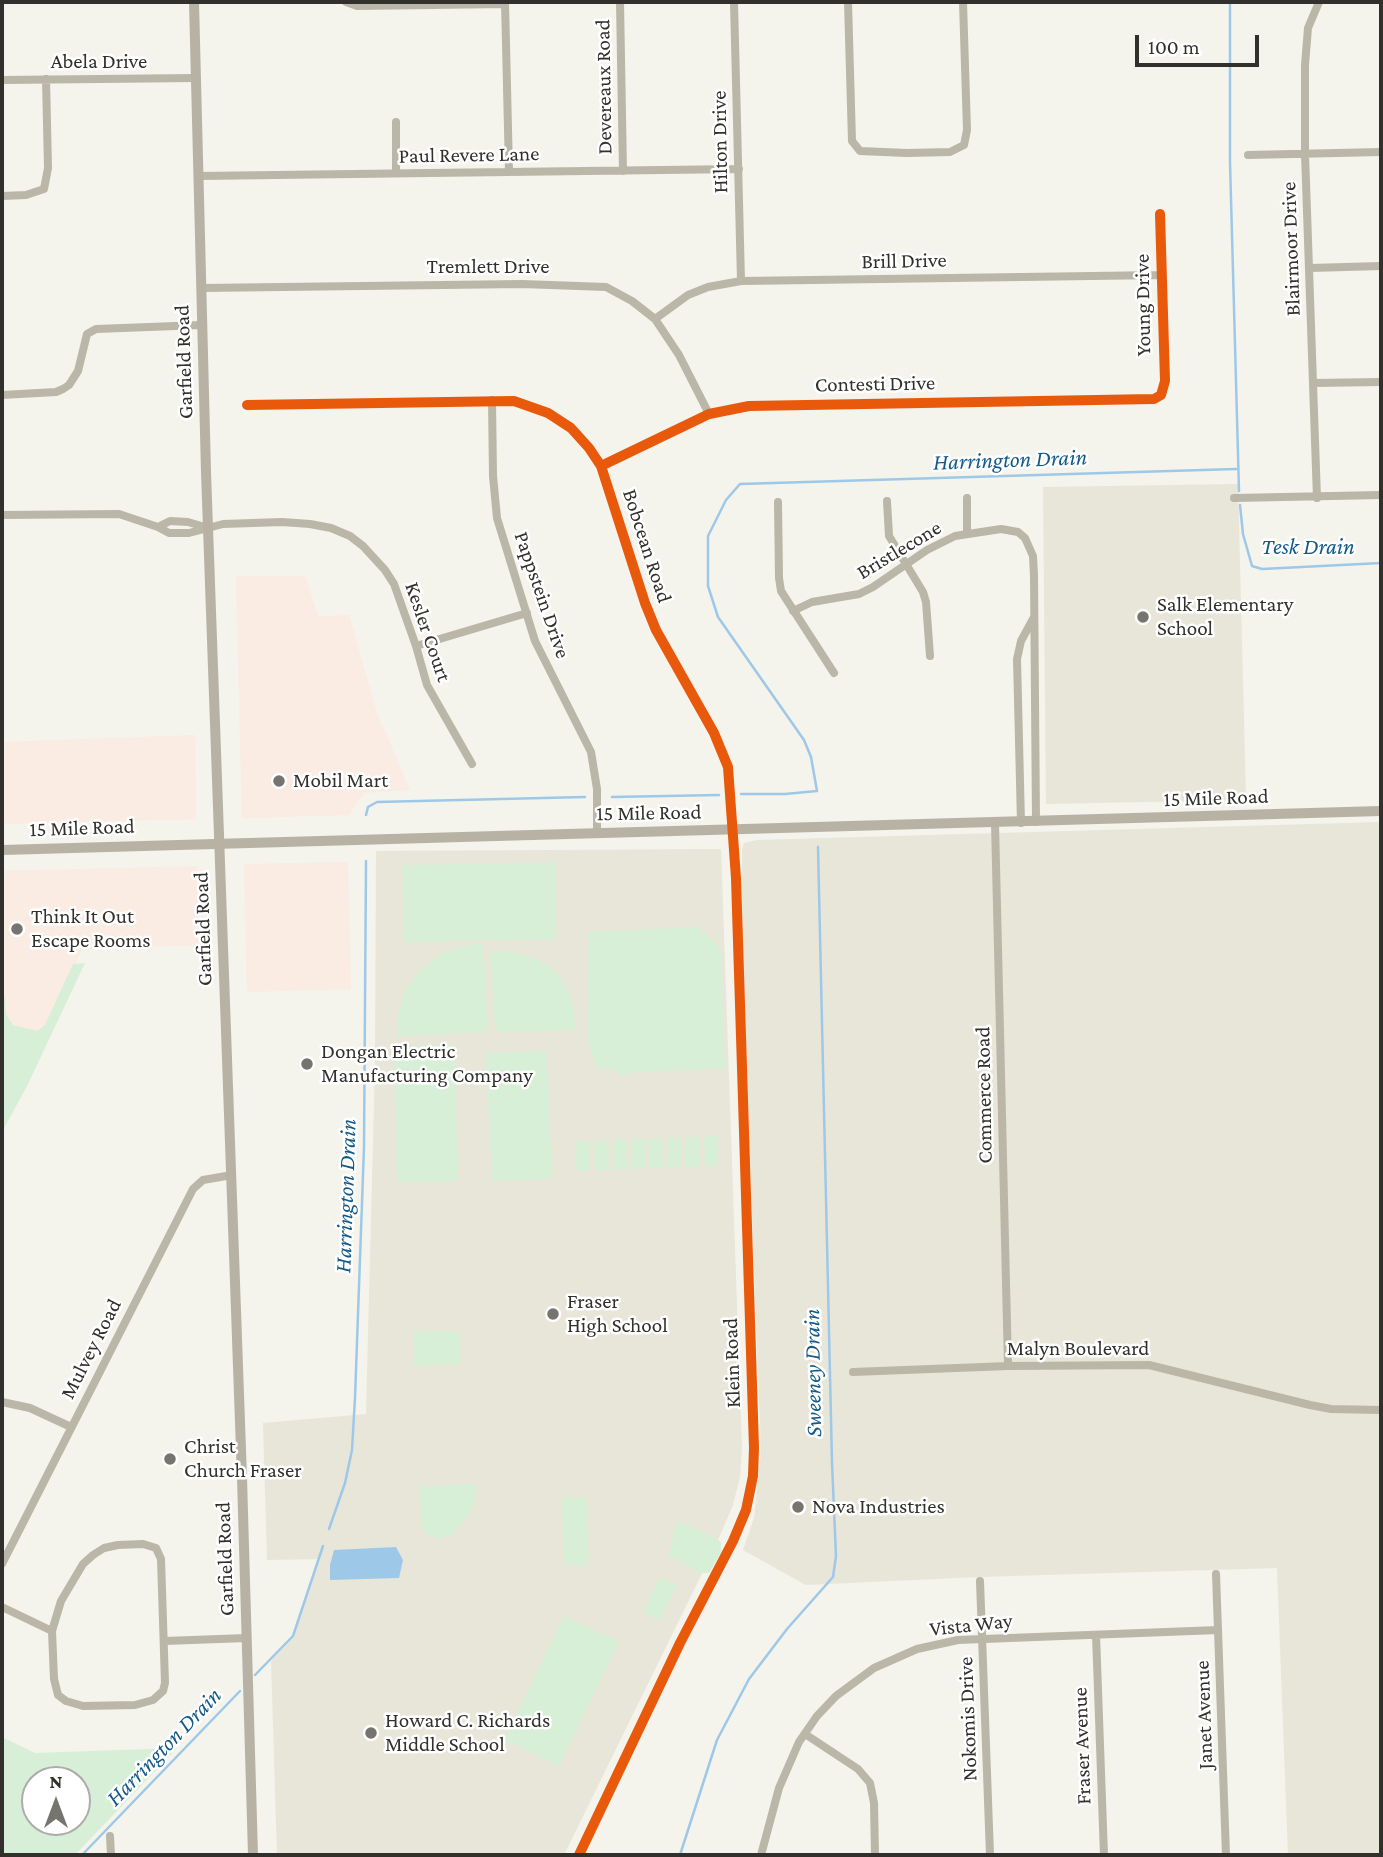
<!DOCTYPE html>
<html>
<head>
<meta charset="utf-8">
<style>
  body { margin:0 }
  #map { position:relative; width:1383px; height:1857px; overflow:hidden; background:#f4f3ec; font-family:"Crimson Pro",serif }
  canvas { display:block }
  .frame { position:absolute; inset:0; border:4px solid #31302c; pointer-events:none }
  .north { position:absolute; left:21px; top:1766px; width:70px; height:70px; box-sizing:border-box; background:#fff; border:2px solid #adacab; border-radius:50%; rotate:0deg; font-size:19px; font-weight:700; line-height:28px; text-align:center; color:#31302c }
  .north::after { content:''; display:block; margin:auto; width:24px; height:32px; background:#75746f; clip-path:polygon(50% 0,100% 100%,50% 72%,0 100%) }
  .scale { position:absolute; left:1135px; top:35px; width:124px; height:32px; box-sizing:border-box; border:4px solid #31302c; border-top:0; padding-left:9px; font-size:21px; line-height:24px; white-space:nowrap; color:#31302c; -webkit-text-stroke:5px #fff; paint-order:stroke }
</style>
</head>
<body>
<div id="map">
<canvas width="1383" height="1857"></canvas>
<div class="frame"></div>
<div class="north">N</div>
<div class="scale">100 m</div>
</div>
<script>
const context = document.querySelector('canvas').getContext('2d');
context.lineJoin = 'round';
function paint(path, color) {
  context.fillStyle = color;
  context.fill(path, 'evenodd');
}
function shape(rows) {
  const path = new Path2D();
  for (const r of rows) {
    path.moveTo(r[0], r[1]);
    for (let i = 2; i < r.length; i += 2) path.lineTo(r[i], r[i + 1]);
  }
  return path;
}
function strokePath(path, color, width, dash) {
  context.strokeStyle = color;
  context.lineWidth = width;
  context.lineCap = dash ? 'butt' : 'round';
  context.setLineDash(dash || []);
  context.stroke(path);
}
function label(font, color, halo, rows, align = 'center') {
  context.font = font + ' "Crimson Pro",serif';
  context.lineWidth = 5;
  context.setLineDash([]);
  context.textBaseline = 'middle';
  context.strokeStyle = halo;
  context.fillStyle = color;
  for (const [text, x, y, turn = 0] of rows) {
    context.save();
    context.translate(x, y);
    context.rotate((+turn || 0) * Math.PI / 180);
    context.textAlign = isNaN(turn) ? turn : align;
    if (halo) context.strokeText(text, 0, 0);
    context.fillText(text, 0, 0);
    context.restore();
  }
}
const commercial = shape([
  [236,576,305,576,318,617,349,615,377,713,410,790,364,793,349,815,242,818],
  [195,735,196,819,2,824,2,742],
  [348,862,351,989,247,992,244,864],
  [197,866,200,945,82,949,20,1095,6,1119,2,871]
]);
const built = shape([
  [1238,484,1246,800,1046,804,1043,487],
  [1381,822,1381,1855,1288,1855,1277,1568,979,1577,806,1585,743,1550,754,1518,761,1452,742,935,742,850,744,843,757,840],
  [721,849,742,1448,740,1477,733,1505,716,1545,564,1855,277,1855,271,1661,294,1636,320,1559,267,1560,263,1423,366,1414,375,1065,376,851]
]);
const green = shape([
  [555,862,556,939,404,942,402,865],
  [698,927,721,949,725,1068,638,1072,619,1076,618,1072,612,1069,601,1069,594,1064,591,1046,588,1045,587,932],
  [472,944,483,944,488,1027,484,1032,398,1036,398,1017,404,993,419,971,442,953],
  [510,951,536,959,548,966,559,975,572,998,576,1030,500,1032,495,1027,490,953],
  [85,963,27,1086,2,1132,2,993,5,997,6,1014,13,1025,37,1031,45,1025,73,964],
  [454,1044,458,1181,397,1182,393,1045],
  [547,1051,552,1179,492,1181,486,1053],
  [717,1136,718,1166,705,1166,704,1137],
  [681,1137,682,1167,668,1168,667,1138],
  [685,1137,699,1137,700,1167,686,1167],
  [645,1138,646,1168,632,1169,631,1139],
  [662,1138,663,1168,650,1168,649,1139],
  [626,1139,627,1169,614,1170,613,1140],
  [608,1140,609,1170,595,1170,594,1141],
  [575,1141,589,1141,590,1171,576,1171],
  [460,1331,461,1364,414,1366,413,1332],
  [476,1484,475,1499,470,1512,451,1536,439,1538,428,1535,422,1529,420,1486],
  [586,1497,588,1562,583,1565,570,1565,564,1563,561,1498],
  [681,1522,717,1539,721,1542,721,1552,709,1573,701,1573,669,1556,675,1526],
  [660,1577,677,1585,660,1620,643,1612],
  [564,1616,619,1642,559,1766,504,1740],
  [2,1737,35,1753,177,1748,75,1855,2,1855],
  [35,1780,77,1780,77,1822,35,1822]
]);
const water = shape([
  [396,1547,403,1560,399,1578,330,1580,330,1565,334,1550]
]);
const stream = shape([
  [1230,2,1230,162,1239,491],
  [1240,505,1243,534,1252,566,1262,569,1381,563],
  [741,794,785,794,817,791,811,757,804,740,718,617,708,586,708,536,726,500,740,484,1236,469],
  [612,797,719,795],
  [366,815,368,807,377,802,585,797],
  [329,1529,345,1483,352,1450,355,1398,364,1147,366,861],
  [255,1675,293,1636,323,1546],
  [82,1855,240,1691],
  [680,1855,717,1740,749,1679,787,1629,833,1577,836,1556,832,1463,818,847]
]);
const street = shape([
  [346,2,357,6,505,4],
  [505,2,509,171],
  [620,2,623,171],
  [734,2,741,281],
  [848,2,852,141,860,151,907,153,950,152,964,145,967,130,963,2],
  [2,80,196,78],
  [1248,155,1381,152],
  [396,173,396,122],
  [199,176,739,169],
  [2,196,26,195,44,189,48,168,46,79],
  [1310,268,1381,266],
  [202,288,522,284,606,287,632,301,655,319,679,355,709,414],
  [655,319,688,295,708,287,741,281,1162,275],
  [1314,383,1381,382],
  [2,395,56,392,63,389,69,385,78,371,87,334,96,329,202,325],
  [492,400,493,476,497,518,535,641,591,752,597,789,597,833],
  [247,405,514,401,548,413,571,428,589,448,601,466,645,603,656,630,714,733,728,767,736,878,754,1448,753,1476,746,1510,733,1541,680,1643,579,1855],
  [601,466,709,414,749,406,1154,399,1161,395,1165,381,1160,214],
  [1234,498,1381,495],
  [1317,498,1305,154,1305,65,1308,28,1319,2],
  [887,501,889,536,923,592,926,602,930,656],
  [778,502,779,578,781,591,834,673],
  [2,515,119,514,158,527],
  [208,528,188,522,170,521,158,527,169,533,189,533,208,528,223,524,282,522,310,524,331,528,350,536,363,546,385,570,394,584,416,646,427,685,472,764],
  [967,533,967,498],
  [793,611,812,602,859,594,873,587,927,550,955,536,1001,529,1018,532,1025,538,1033,556,1034,576,1036,822],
  [416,646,527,613],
  [995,823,1008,1366],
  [1021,823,1017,659,1021,641,1033,619],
  [853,1372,1008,1366,1149,1365,1310,1405,1331,1409,1381,1410],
  [2,1402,30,1408,71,1427],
  [143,1544,156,1548,161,1559,165,1683,163,1691,153,1700,135,1705,83,1706,66,1701,58,1695,54,1679,52,1631,61,1601,83,1564,93,1555,104,1548,118,1545,143,1544],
  [2,1564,193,1189,203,1180,232,1175],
  [1216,1574,1226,1855],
  [980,1581,990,1855],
  [2,1607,52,1631],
  [1096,1635,1104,1855],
  [164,1641,247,1638],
  [805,1734,858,1769,870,1783,874,1803,875,1855],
  [110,1836,111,1855],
  [761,1855,779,1788,799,1742,817,1716,836,1696,874,1668,917,1649,958,1640,1218,1630]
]);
const secondary = shape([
  [194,2,206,472,242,1478,253,1855],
  [2,850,1381,811]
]);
const cycleway = shape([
  [247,405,514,401,548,413,571,428,589,448,601,466,645,603,656,630,714,733,728,767,736,878,754,1448,753,1476,746,1510,733,1541,680,1643,579,1855],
  [601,466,709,414,749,406,1154,399,1161,395,1165,381,1160,214]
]);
const markers = [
  [1143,617,7,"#75746f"],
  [279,781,7,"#75746f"],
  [17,929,7,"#75746f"],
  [307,1064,7,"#75746f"],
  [553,1314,7,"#75746f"],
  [170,1459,7,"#75746f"],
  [798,1507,7,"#75746f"],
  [371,1733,7,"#75746f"]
];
const streetNames = [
  ["Abela Drive",99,62],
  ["Devereaux Road",604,87,-91],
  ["Hilton Drive",720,142,-91],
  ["Paul Revere Lane",469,155,-1],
  ["Blairmoor Drive",1291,249,-92],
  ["Brill Drive",904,261,-1],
  ["Tremlett Drive",488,267],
  ["Young Drive",1143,305,-91],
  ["Garfield Road",184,362,-92],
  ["Contesti Drive",875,384,-1],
  ["Bobcean Road",647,546,72],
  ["Bristlecone",899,550,-31],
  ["Pappstein Drive",542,595,71],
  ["Kesler Court",428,632,71],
  ["15 Mile Road",1216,798,-2],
  ["15 Mile Road",649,813,-1],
  ["15 Mile Road",82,828,-2],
  ["Garfield Road",203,929,-92],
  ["Commerce Road",984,1095,-91],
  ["Mulvey Road",91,1349,-63],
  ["Malyn Boulevard",1078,1349],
  ["Klein Road",732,1363,-92],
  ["Garfield Road",225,1559,-92],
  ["Vista Way",971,1625,-6],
  ["Janet Avenue",1204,1715,-92],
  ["Nokomis Drive",968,1719,-92],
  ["Fraser Avenue",1082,1746,-92]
];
const poiNames = [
  ["Salk Elementary",1157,605],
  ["School",1157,629],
  ["Mobil Mart",293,781],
  ["Think It Out",31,917],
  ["Escape Rooms",31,941],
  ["Dongan Electric",321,1052],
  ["Manufacturing Company",321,1076],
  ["Fraser",567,1302],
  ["High School",567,1326],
  ["Christ",184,1447],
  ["Church Fraser",184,1471],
  ["Nova Industries",812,1507],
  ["Howard C. Richards",385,1721],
  ["Middle School",385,1745]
];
const waterNames = [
  ["Harrington Drain",1010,460,-2],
  ["Tesk Drain",1308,547],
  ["Harrington Drain",346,1196,-88],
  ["Sweeney Drain",813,1373,-91],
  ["Harrington Drain",164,1747,-46]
];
paint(commercial, '#faebe3');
paint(built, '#e8e6d9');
paint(green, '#d7efd7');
paint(water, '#9ec8e8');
strokePath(stream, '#9ec8e8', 2.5);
strokePath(street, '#bab6a8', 8);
strokePath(secondary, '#b8b2a5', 10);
strokePath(cycleway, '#e8590c', 10);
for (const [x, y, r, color] of markers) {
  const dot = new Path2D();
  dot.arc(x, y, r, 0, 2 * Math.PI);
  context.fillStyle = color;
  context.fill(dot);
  strokePath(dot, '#fff', 2.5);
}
label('21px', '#31302c', '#fff', streetNames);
label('21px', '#31302c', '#fff', poiNames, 'left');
label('italic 23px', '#145a88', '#fff', waterNames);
</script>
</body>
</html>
